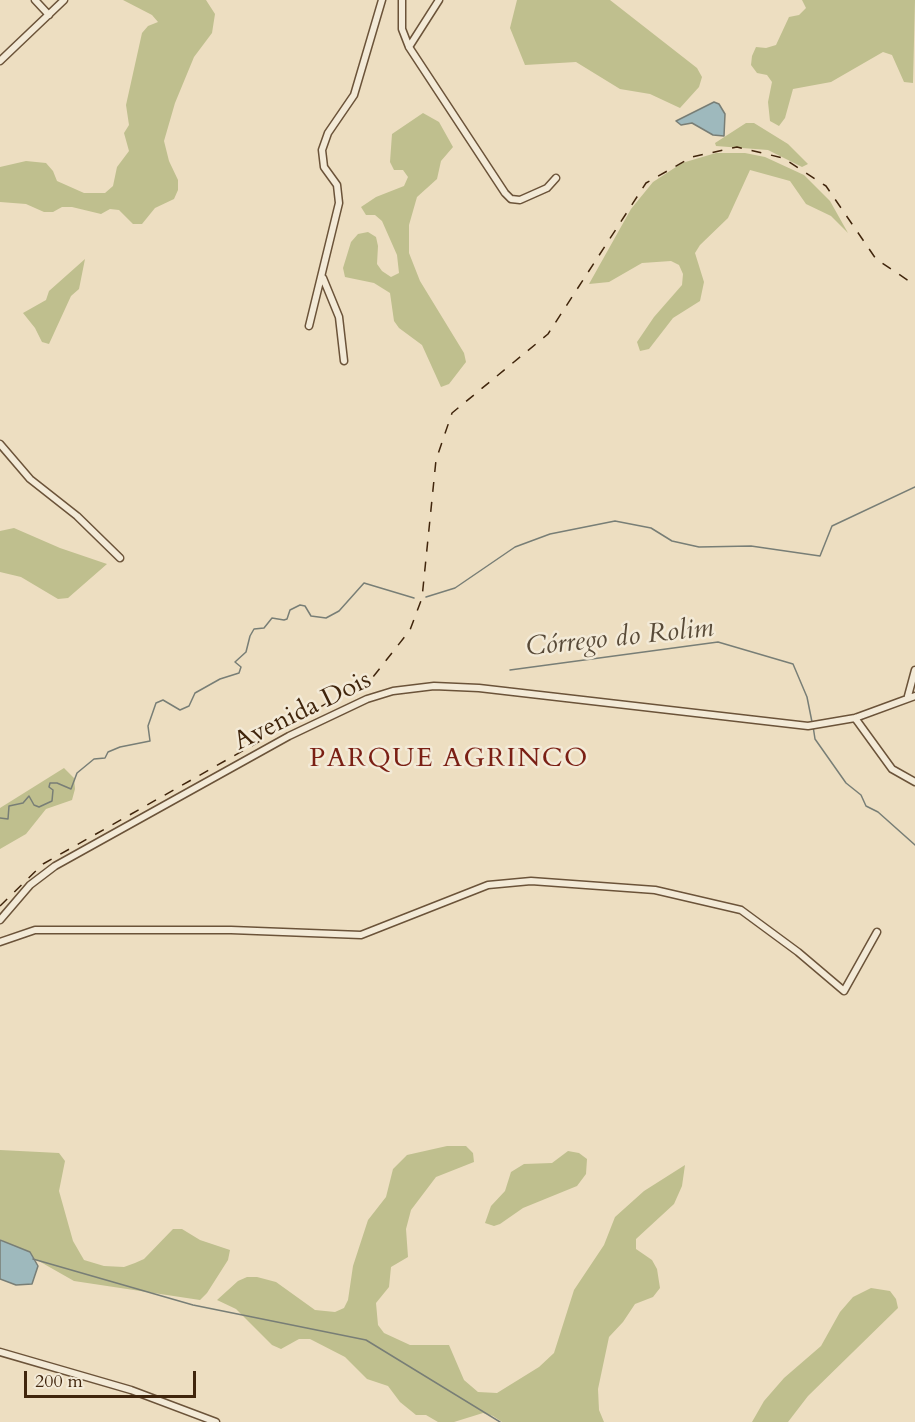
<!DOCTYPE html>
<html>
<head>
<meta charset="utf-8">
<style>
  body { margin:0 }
  #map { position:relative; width:915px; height:1422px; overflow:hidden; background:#eddec1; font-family:Cardo,serif }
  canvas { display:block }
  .scale { position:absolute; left:24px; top:1371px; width:172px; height:27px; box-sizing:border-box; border:3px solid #40250c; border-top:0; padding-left:8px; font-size:18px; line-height:21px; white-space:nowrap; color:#40250c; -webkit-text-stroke:4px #f3ead7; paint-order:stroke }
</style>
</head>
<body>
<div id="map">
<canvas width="915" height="1422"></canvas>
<div class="scale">200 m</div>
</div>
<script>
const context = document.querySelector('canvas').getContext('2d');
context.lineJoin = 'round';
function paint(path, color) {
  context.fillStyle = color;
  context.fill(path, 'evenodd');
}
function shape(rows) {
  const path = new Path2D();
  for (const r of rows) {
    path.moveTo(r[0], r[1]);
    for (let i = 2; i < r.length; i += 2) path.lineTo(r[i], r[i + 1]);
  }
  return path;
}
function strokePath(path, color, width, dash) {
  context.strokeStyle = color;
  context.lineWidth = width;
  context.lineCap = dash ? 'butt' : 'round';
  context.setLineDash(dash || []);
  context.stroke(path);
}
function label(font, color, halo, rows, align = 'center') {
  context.font = font + ' Cardo,serif';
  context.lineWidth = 5;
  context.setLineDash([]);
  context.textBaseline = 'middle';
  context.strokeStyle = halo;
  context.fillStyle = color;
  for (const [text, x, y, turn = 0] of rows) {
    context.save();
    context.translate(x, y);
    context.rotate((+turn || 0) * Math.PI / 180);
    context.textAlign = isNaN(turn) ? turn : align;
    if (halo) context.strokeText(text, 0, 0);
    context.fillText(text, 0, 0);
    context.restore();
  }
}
const green = shape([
  [123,0,206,0,215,14,212,33,194,57,175,103,164,141,169,161,178,180,178,190,174,199,155,208,142,224,133,224,119,210,110,209,101,214,72,207,62,207,53,212,44,212,26,204,0,202,0,167,26,161,46,163,53,171,57,181,84,193,105,193,113,186,117,167,129,151,124,133,129,125,126,105,142,33,148,26,158,22,152,15],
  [517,0,610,0,697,68,702,77,699,87,680,108,650,94,620,89,576,62,525,65,510,28],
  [802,0,915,0,913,83,904,82,892,55,883,52,831,82,793,89,785,118,779,126,770,121,768,102,772,82,767,75,757,73,751,65,752,56,756,47,766,48,776,45,789,17,799,15,806,8],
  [423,113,439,122,453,147,441,161,437,179,417,197,409,225,409,253,420,281,464,353,466,362,449,384,441,387,422,345,399,328,394,321,390,293,374,283,345,277,343,268,351,242,358,234,368,232,376,237,378,246,377,264,382,271,391,277,399,273,397,255,382,221,375,215,366,215,361,207,376,197,404,186,408,177,403,170,394,170,390,162,392,134],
  [746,123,754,123,788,144,808,164,802,167,768,150,716,146,715,143],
  [716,153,745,153,765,157,804,175,830,201,848,233,831,216,806,204,790,181,750,170,728,218,700,245,695,253,704,282,700,301,673,318,649,349,640,351,637,342,654,317,682,285,683,274,679,265,671,261,642,263,609,282,589,284,631,209,653,182,682,163],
  [85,259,79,289,71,296,49,344,42,342,35,328,23,313,46,300,49,291],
  [14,528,60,548,107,564,68,598,58,599,21,577,0,572,0,531],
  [64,768,74,778,75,789,72,800,46,809,26,834,0,849,0,808],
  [447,1146,466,1146,473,1153,474,1162,436,1177,411,1210,406,1229,408,1257,391,1267,389,1287,376,1303,378,1325,384,1333,410,1345,449,1345,464,1380,478,1392,497,1393,539,1367,554,1353,574,1290,604,1245,615,1217,644,1191,685,1165,682,1186,674,1204,636,1239,636,1249,652,1260,657,1269,660,1288,653,1297,635,1304,623,1322,609,1337,598,1389,599,1410,604,1422,502,1422,493,1416,483,1413,454,1422,438,1422,426,1415,416,1415,400,1402,388,1386,367,1379,345,1357,310,1339,299,1339,281,1349,272,1345,236,1309,217,1300,238,1281,247,1277,257,1277,276,1282,315,1310,335,1312,344,1308,348,1300,353,1266,368,1220,386,1197,393,1169,407,1155],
  [0,1150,59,1153,65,1161,59,1191,73,1241,84,1260,104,1266,124,1267,135,1263,144,1259,173,1229,182,1229,200,1240,230,1250,228,1260,207,1293,200,1300,74,1281,0,1239],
  [568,1151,579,1153,587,1159,586,1174,577,1186,523,1208,500,1224,494,1226,485,1223,491,1206,505,1191,511,1172,524,1164,552,1163],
  [871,1288,890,1291,896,1299,898,1308,808,1396,788,1422,752,1422,764,1401,784,1378,821,1346,840,1312,853,1297]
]);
const water = shape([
  [714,102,719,104,725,114,724,136,713,135,692,123,681,125,676,121,714,102],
  [0,1240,30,1252,38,1266,32,1284,16,1285,0,1279,0,1240]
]);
const stream = shape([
  [426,597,455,588,515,547,550,534,615,521,651,528,672,541,699,547,751,546,820,556,832,526,915,487],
  [510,670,718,642,793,664,807,697,812,722],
  [813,726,815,739,846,783,861,795,866,806,878,812,915,845],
  [0,818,8,819,9,806,23,803,29,796,34,805,39,807,52,801,53,790,49,787,50,783,57,783,71,789,77,773,94,759,105,758,108,752,120,747,150,741,148,726,156,703,163,700,180,710,189,706,195,693,220,679,239,673,241,667,235,662,246,652,250,636,254,629,264,628,272,618,284,620,287,619,290,610,300,605,305,606,311,616,326,618,339,611,364,583,414,598],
  [33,1259,193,1305,366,1340,500,1422]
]);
const minor = shape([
  [35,0,49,15],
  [402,0,402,29,409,47,505,193,511,199,520,200,547,188,556,178],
  [409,47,439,0],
  [0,61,64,0],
  [323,278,339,317,344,361],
  [309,326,339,203,337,185,324,167,322,150,328,133,354,95,382,0],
  [0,444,30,479,77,516,120,558],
  [908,696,915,670],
  [855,718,892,769,915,782],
  [0,920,30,885,55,866,289,736,367,699,393,691,434,686,479,688,808,726,855,718,915,696],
  [0,942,35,930,231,930,361,935,488,885,531,881,655,890,741,910,798,952,844,991,877,932],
  [0,1352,131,1390,216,1422]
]);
const rail = shape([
  [0,906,43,864,373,677,410,630,422,598,436,460,452,413,548,334,646,183,692,157,737,147,783,158,826,186,876,259,915,285]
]);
const streetNames = [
  ["Avenida Dois",303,712,-26]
];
const waterNames = [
  ["Córrego do Rolim",620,639,-6]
];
const neighbourhoodNames = [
  ["PARQUE AGRINCO",449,760]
];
paint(green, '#bfbf8e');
paint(water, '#9eb9bd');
strokePath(water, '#787e76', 1.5);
strokePath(stream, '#787e76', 1.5);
strokePath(minor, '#6b5339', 9);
strokePath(minor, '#f3ead7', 6);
strokePath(rail, '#40250c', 1.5, [10, 10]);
label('26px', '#40250c', '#f3ead7', streetNames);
label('italic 27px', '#584a38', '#f3ead7', waterNames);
context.letterSpacing = '1.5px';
label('27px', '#7a1f14', '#f3ead7', neighbourhoodNames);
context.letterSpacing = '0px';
</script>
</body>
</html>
